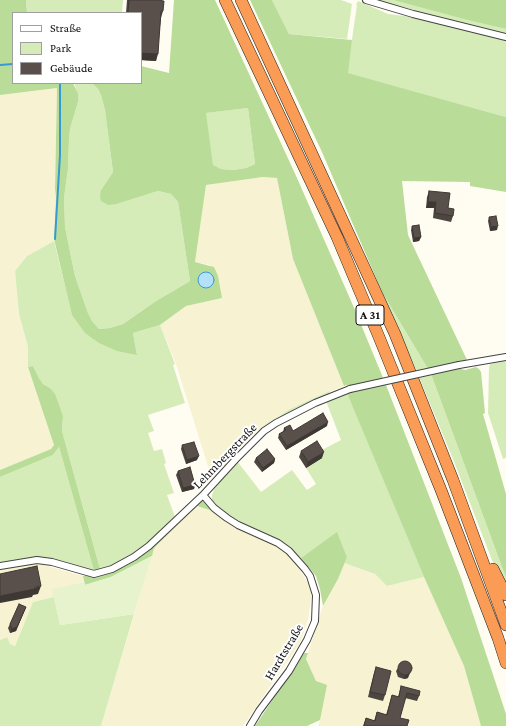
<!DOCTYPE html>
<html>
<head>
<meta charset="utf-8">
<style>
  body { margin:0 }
  #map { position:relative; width:506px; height:726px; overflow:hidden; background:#fffcf2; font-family:"Crimson Pro",serif }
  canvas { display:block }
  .legend { position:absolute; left:12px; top:12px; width:130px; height:72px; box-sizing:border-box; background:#fff; border:1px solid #9f9f9f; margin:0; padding:5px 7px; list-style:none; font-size:12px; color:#101010 }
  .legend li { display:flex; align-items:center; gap:8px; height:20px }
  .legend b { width:20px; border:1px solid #9f9f9f }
</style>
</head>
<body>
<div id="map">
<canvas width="506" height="726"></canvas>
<ul class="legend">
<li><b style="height:5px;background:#fff"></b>Straße</li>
<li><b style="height:11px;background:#d5ecb9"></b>Park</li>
<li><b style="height:11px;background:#59504b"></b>Gebäude</li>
</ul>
</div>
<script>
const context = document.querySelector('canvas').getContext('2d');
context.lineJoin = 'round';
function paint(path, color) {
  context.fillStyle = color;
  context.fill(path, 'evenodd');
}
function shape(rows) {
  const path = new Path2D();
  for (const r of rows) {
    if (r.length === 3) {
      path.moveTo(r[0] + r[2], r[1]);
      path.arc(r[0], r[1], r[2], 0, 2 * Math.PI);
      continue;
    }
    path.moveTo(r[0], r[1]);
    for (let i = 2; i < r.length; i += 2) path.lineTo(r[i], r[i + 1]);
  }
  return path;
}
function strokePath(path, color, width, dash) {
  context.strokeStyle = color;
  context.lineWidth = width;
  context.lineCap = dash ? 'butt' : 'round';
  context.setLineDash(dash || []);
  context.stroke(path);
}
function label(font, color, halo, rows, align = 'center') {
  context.font = font + ' "Crimson Pro",serif';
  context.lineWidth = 4;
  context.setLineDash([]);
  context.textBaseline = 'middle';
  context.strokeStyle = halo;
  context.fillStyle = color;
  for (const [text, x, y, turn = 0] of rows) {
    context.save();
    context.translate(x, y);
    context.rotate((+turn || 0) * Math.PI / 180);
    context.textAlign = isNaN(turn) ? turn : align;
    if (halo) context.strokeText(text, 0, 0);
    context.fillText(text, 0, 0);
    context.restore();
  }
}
const farmland = shape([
  [57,88,55,189,56,198,54,239,55,239,54,241,27,256,15,271,19,314,28,347,28,367,54,445,51,449,0,470,0,95],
  [263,177,277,178,293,259,344,386,288,410,262,428,212,479,176,364,160,325,186,306,222,298,210,265,195,262,206,185],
  [197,506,216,512,233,525,277,546,291,556,312,590,308,620,300,643,243,726,101,726,154,548],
  [36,563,83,576,84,582,53,589,54,597,33,602,15,646,10,644,7,637,0,640,0,570],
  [344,563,375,574,387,586,424,577,464,666,481,726,318,726,320,720,316,681,306,659,323,606,338,579]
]);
const green = shape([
  [26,0,123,0,122,13,27,13],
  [272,0,341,0,352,4,347,39,289,34],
  [376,0,393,0,506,29,506,34],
  [358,1,388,14,412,17,506,40,506,117,347,73,357,5,356,5],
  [73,83,92,83,98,89,101,95,105,110,113,172,101,190,117,204,158,191,171,194,178,202,190,281,156,301,123,324,110,328,99,329,92,321,88,313,75,276,65,227,64,198,68,169,69,140,70,129,78,102,75,85],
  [248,108,255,164,246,168,233,170,221,169,213,166,205,113],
  [54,241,72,314,137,354,133,333,160,325,175,364,173,365,185,403,148,415,154,431,148,433,154,451,162,449,166,463,164,464,174,493,167,495,175,517,144,547,117,564,100,569,62,431,63,416,50,388,43,384,39,378,33,366,28,367,28,347,19,314,15,271,27,256],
  [382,292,428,369,417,372],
  [506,360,506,458,503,459,488,413,489,367,490,364],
  [431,374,506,578,506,591,497,573,453,459,419,377],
  [330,391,328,395,292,412,262,429,288,410],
  [347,393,357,415,424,577,387,586,375,574,344,563,347,557,337,533,301,558,279,542,233,519,217,508,212,500,212,495,217,482,237,461,261,492,292,470,307,490,316,484,306,468,318,452,341,440,326,401],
  [59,447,94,571,65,562,35,557,0,563,0,477,53,455],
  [54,597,60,625,134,614,101,726,0,726,0,640,7,637,10,644,15,646,33,602]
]);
const forest = shape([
  [0,0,26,0,27,13,13,13,13,83,73,83,78,94,78,102,70,129,69,140,68,169,64,198,65,227,75,276,88,313,92,321,99,329,110,328,123,324,156,301,190,281,178,202,171,194,158,191,117,204,108,205,101,201,100,196,101,190,113,172,105,110,101,95,98,89,92,83,141,83,141,66,169,73,174,0,215,0,297,178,355,310,386,385,461,578,506,714,506,726,481,726,464,666,424,577,347,393,348,387,347,385,344,386,293,259,277,178,263,177,206,185,195,262,214,267,218,276,222,298,186,306,160,325,133,333,137,355,117,351,99,343,85,333,72,315,54,239,56,198,55,189,57,88,0,95],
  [248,108,255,164,246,168,233,170,221,169,213,165,206,113],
  [250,0,272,0,289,34,352,40,348,73,506,117,506,192,470,186,470,182,402,181,408,235,468,362,428,369,382,292,322,152],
  [393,0,506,0,506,29,468,20],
  [33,366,39,378,43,384,50,388,55,394,63,416,62,431,100,569,94,571,59,447,53,455,0,477,0,470,51,449,54,445,28,367],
  [476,367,479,369,481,372,485,413,483,414,506,494,506,578,431,374,461,368,461,369,465,370],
  [203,499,216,512,197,506,154,548,152,556,111,577,85,585,83,576,117,569],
  [337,532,347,557,338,579,323,606,320,589,316,576,301,558],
  [304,653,308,653,306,659,316,681,327,685,320,720,307,726,255,726]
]);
const pitch = shape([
  [152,556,134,614,60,625,52,589,84,582,85,585,111,577]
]);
const water = shape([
  [206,280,8]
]);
const stream = shape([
  [0,65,13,64],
  [55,239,60,155,60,83]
]);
const minor = shape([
  [366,0,413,14,506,37],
  [459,365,506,357],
  [203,495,214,508,227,518,238,525,278,543,289,551,305,569,310,576,316,595,315,621,307,640,289,671,259,711,250,726],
  [0,566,37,560,52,562,94,574,112,569,134,557,149,546,203,495,236,459,264,431,276,423,315,403,350,389]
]);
const motorway = shape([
  [225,0,337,237,379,337,441,490,498,638,506,663],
  [241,0,395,334,453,480,506,625],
  [493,569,506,595]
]);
const minorBridge = shape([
  [350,389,459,365]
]);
const wall = shape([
  [127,0,162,0,163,11,161,18,156,61,141,60,141,13,126,13],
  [429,191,448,208,453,216,451,222,433,218,434,208,426,208,427,197],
  [489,217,497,230,490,231,488,221],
  [412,226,421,237,419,241,413,242,411,230],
  [327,426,286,450,278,438,279,434,283,432,284,428,293,431],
  [182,445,197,460,186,464,181,449],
  [301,451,322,458,306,468,299,457],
  [256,458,275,459,274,463,262,472,254,462],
  [178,471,195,485,194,489,182,492,176,475],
  [26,607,16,631,10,633,8,628,10,624],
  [376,667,385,695,383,701,368,697,374,673],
  [398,668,408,678,404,679,398,677,396,671],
  [401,686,419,696,417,701,405,698,400,718,407,726,363,726,366,718,374,721,377,712,386,715,392,695,398,697]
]);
const shadedWall = shape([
  [141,53,158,54,156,61,141,60],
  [428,202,436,202,434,208,426,208],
  [498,226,497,230,490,231,491,227],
  [421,237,419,241,413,242,414,238],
  [328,422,327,426,286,450,287,446],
  [324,452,322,458,306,468,308,462],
  [199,456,197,460,186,464,187,460],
  [275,459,274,463,262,472,263,468],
  [195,485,194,489,182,492,183,488],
  [41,586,38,594,33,595,32,597,0,603,0,596],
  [26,607,16,631,10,633,12,629],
  [412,668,408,678,404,679,405,675]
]);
const building = shape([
  [129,0,162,0,162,1,164,1,163,11,161,11,158,54,141,53,141,13,128,13,129,0],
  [429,191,450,193,448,208,454,209,453,216,435,213,436,202,428,202,429,191],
  [496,216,498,226,491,227,489,217,496,216],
  [419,225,421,237,414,238,412,226,419,225],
  [323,413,328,422,287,446,279,434,286,430,284,428,290,425,293,431,323,413],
  [317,441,324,452,308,462,301,451,317,441],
  [194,442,199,456,187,460,182,445,194,442],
  [267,449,275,459,263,468,256,458,267,449],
  [190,467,195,485,183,488,178,471,190,467],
  [37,566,41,586,35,587,35,589,0,596,0,574,37,566],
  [19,604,26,607,17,627,12,629,10,624,19,604],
  [405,668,7],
  [376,667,391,671,385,695,370,692,376,667],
  [401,686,420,691,419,696,407,693,400,718,409,720,407,726,364,726,366,718,375,721,377,712,387,715,392,695,399,697,401,686]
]);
const shields = [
  [370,315,28]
];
const shieldNames = [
  ["A 31",370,315]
];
const streetNames = [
  ["Lehmbergstraße",225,456,-46],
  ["Hardtstraße",284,652,-59]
];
paint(farmland, '#f7f2d1');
paint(green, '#d5ecb9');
paint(forest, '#b9dd98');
paint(pitch, '#e6f3cc');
paint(water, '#b4e1f9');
strokePath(water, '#389ad3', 1);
strokePath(stream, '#389ad3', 2);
strokePath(minor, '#434343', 8);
strokePath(motorway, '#212121', 12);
strokePath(minor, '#fff', 6);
strokePath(motorway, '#fa9c55', 11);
strokePath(minorBridge, '#434343', 8, []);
strokePath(minorBridge, '#fff', 6);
paint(wall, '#4d4540');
paint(shadedWall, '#3e3834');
paint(building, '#59504b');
strokePath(building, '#3e3834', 1);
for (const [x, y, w] of shields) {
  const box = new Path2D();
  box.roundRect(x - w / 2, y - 10, w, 20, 3);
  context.fillStyle = '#fff';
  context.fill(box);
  strokePath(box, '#101010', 1);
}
label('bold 12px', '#101010', null, shieldNames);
label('13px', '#101010', '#fff', streetNames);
</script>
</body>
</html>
